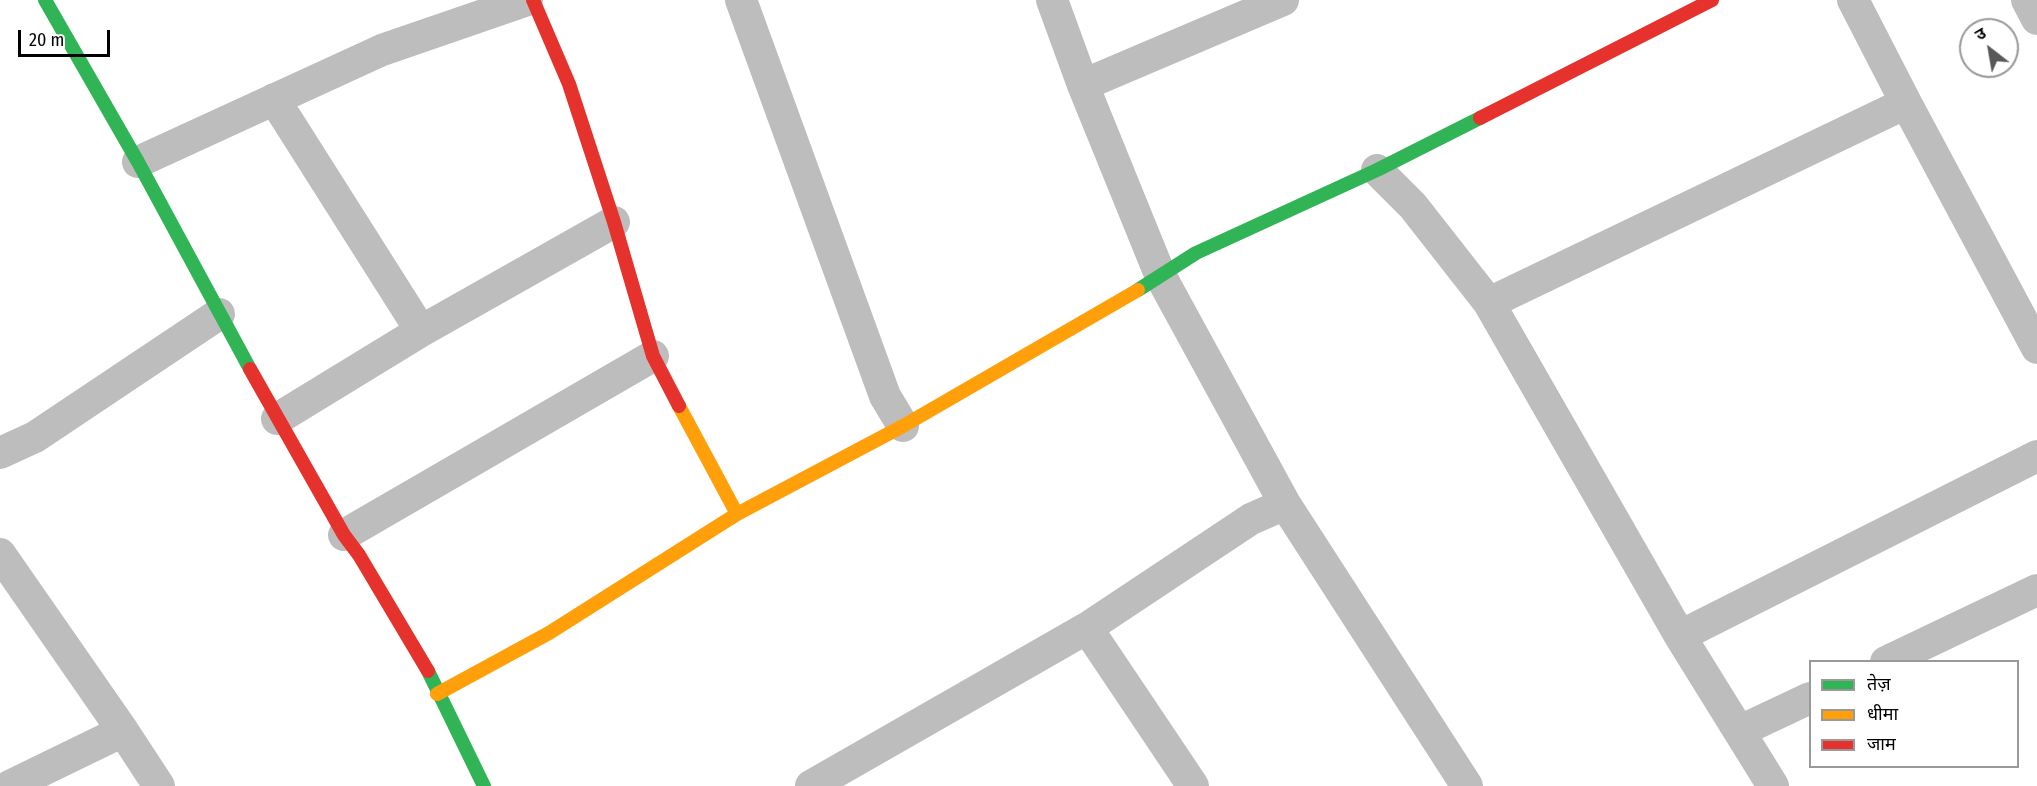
<!DOCTYPE html>
<html>
<head>
<meta charset="utf-8">
<style>
  body { margin:0 }
  #map { position:relative; width:2037px; height:786px; overflow:hidden; background:#fff; font-family:"Fira Sans Condensed","Noto Sans Devanagari",sans-serif }
  canvas { display:block }
  .legend { position:absolute; left:1809px; top:660px; width:210px; height:108px; box-sizing:border-box; background:#fff; border:2px solid #999; margin:0; padding:8px 10px; list-style:none; font-size:18px; color:#000 }
  .legend li { display:flex; align-items:center; gap:12px; height:30px }
  .legend b { width:30px; border:2px solid #999 }
  .north { position:absolute; left:1959px; top:18px; width:60px; height:60px; box-sizing:border-box; background:#fff; border:2px solid #999; border-radius:50%; rotate:329deg; font-size:16px; font-weight:700; line-height:24px; text-align:center; color:#000 }
  .north::after { content:''; display:block; margin:auto; width:21px; height:27px; background:#595959; clip-path:polygon(50% 0,100% 100%,50% 72%,0 100%) }
  .scale { position:absolute; left:18px; top:30px; width:92px; height:27px; box-sizing:border-box; border:3px solid #000; border-top:0; padding-left:8px; font-size:18px; line-height:21px; white-space:nowrap; color:#000; -webkit-text-stroke:4px #fff; paint-order:stroke }
</style>
</head>
<body>
<div id="map">
<canvas width="2037" height="786"></canvas>
<ul class="legend">
<li><b style="height:8px;background:#30b455"></b>तेज़</li>
<li><b style="height:8px;background:#ff9f0a"></b>धीमा</li>
<li><b style="height:8px;background:#e5322d"></b>जाम</li>
</ul>
<div class="north">उ</div>
<div class="scale">20 m</div>
</div>
<script>
const context = document.querySelector('canvas').getContext('2d');
context.lineJoin = 'round';
function shape(rows) {
  const path = new Path2D();
  for (const r of rows) {
    path.moveTo(r[0], r[1]);
    for (let i = 2; i < r.length; i += 2) path.lineTo(r[i], r[i + 1]);
  }
  return path;
}
function strokePath(path, color, width, dash) {
  context.strokeStyle = color;
  context.lineWidth = width;
  context.lineCap = dash ? 'butt' : 'round';
  context.setLineDash(dash || []);
  context.stroke(path);
}
const street = shape([
  [741,0,885,396,903,426],
  [1052,0,1083,85,1161,277,1285,504,1467,786],
  [1853,0,1906,103,2037,348],
  [2027,0,2037,19],
  [1083,85,1283,0],
  [274,99,421,331],
  [138,162,382,50,527,0],
  [1377,170,1413,206,1489,303,1680,636,1773,786],
  [1489,303,1906,103],
  [277,419,421,331,614,222],
  [0,453,35,437,219,314],
  [344,535,653,356],
  [0,554,123,731],
  [1087,628,1193,786],
  [1680,636,2037,456],
  [1886,662,2037,590],
  [1740,731,1810,698],
  [10,786,123,731,159,786],
  [811,786,1087,628,1251,519,1285,504]
]);
const fast = shape([
  [45,0,138,162,250,369],
  [1138,290,1196,253,1377,170,1480,118],
  [428,671,484,786]
]);
const slow = shape([
  [737,514,903,426,1138,290],
  [437,694,549,633,737,514,679,406]
]);
const jam = shape([
  [533,0,569,84,614,222,653,356,679,406],
  [1480,118,1712,0],
  [250,369,344,535,359,555,428,671]
]);
strokePath(street, '#bdbdbd', 32);
strokePath(fast, '#30b455', 14);
strokePath(slow, '#ff9f0a', 14);
strokePath(jam, '#e5322d', 14);
</script>
</body>
</html>
